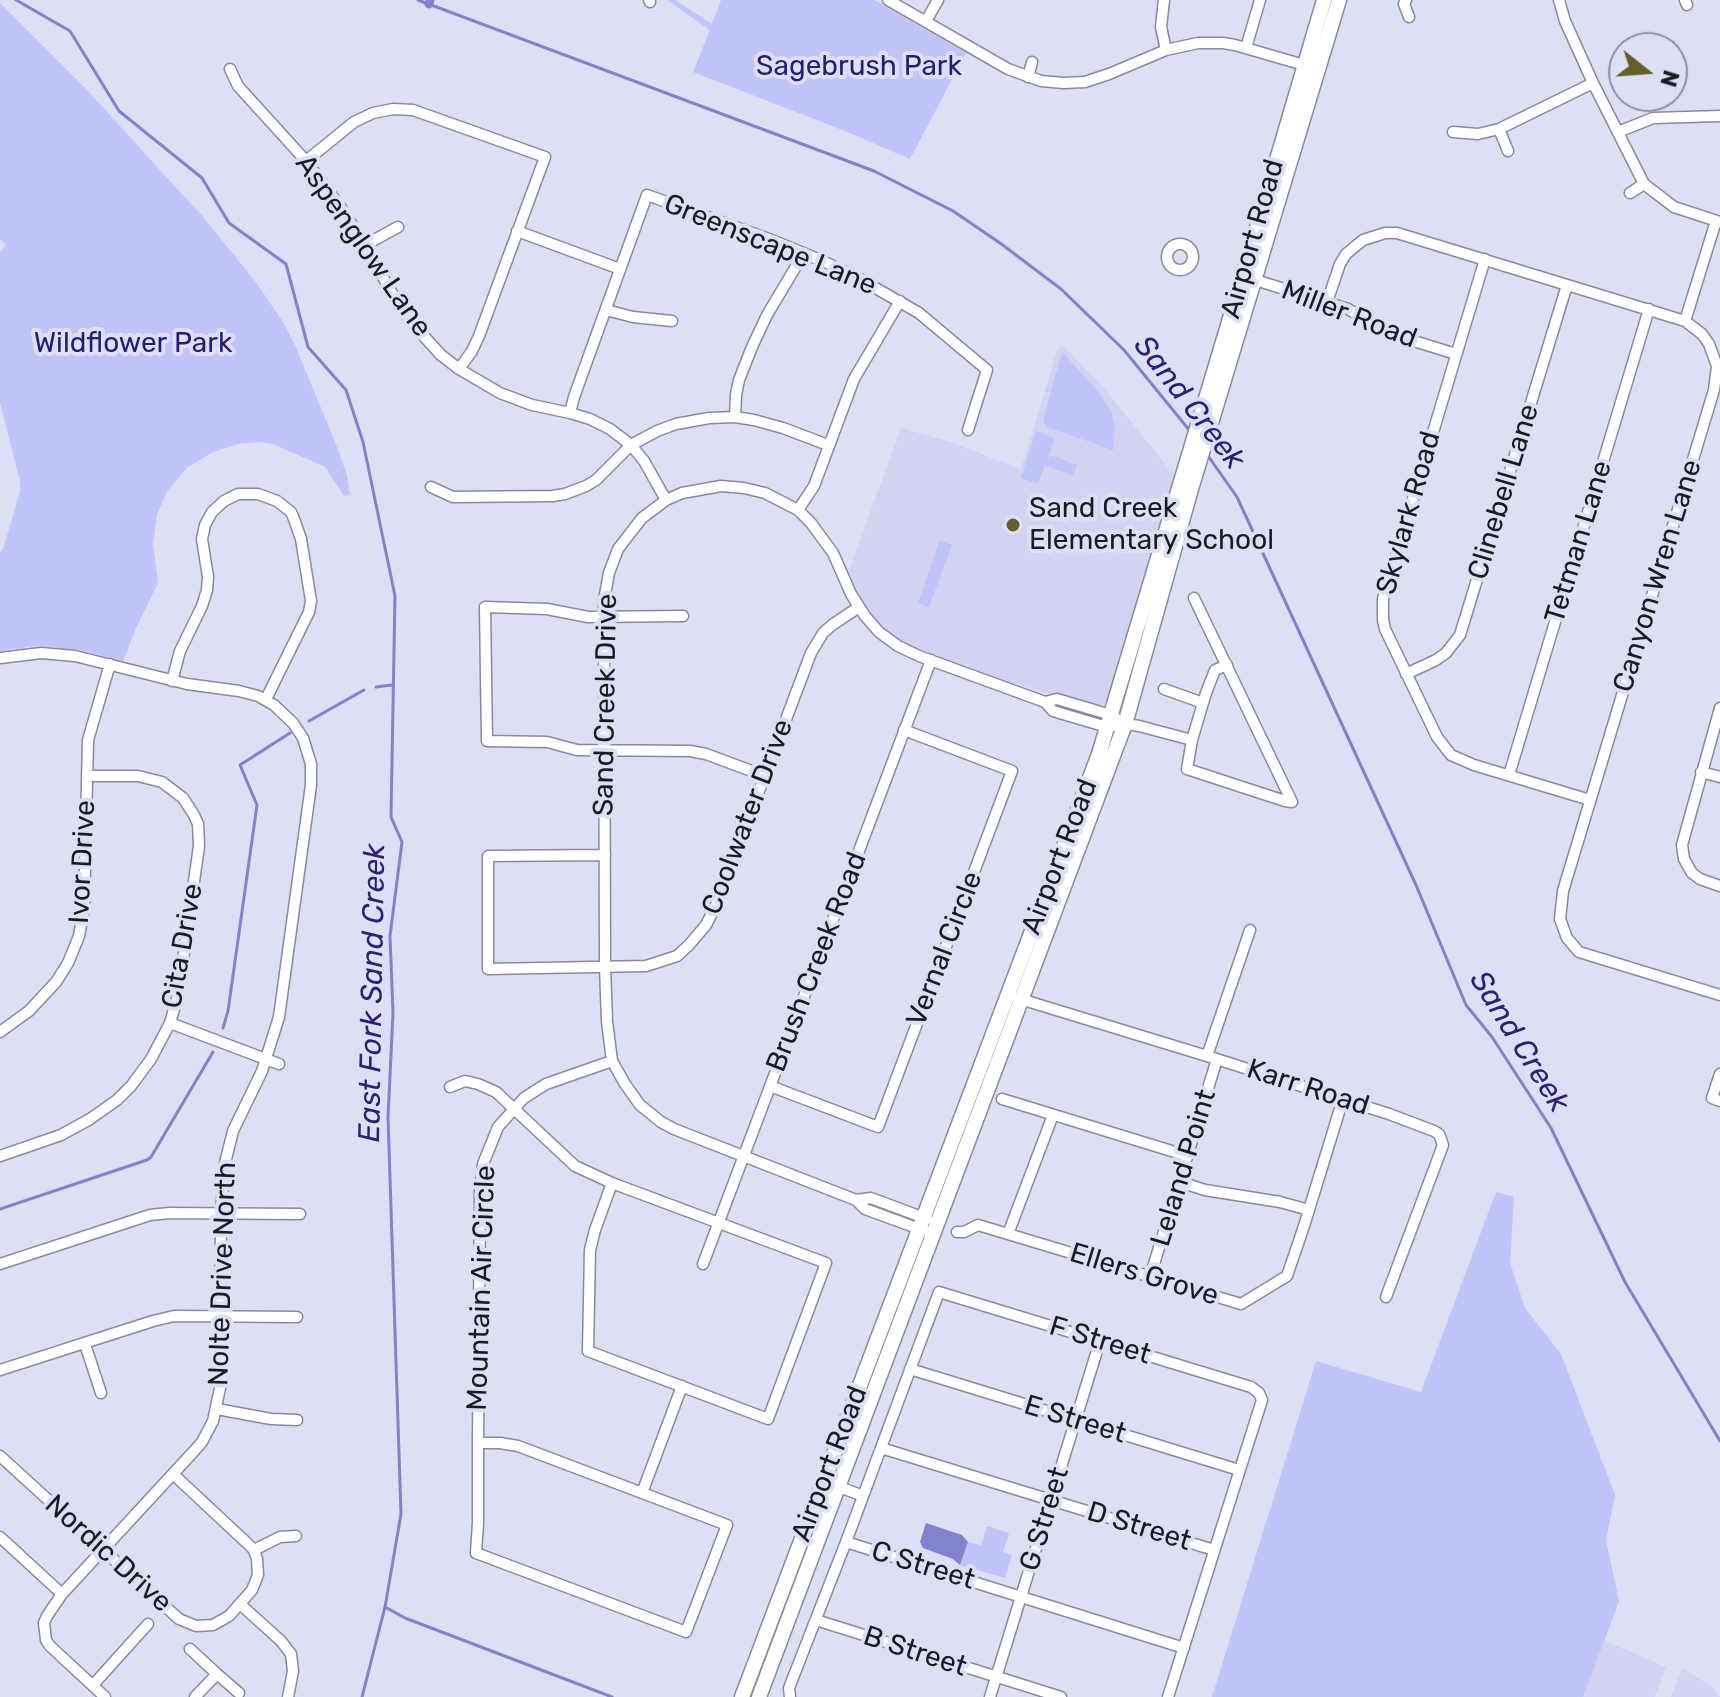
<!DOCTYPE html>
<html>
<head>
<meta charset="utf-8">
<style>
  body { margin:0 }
  #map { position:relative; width:1720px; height:1697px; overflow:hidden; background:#dddff5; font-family:Rubik,sans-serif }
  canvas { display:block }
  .north { position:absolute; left:1608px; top:32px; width:80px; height:80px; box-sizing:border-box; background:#dddff5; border:2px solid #8f90a1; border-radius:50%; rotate:107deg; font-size:22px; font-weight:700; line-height:32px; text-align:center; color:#1a1a22 }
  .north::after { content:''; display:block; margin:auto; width:28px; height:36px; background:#645f2b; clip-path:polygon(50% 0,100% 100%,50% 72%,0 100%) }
</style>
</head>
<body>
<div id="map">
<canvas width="1720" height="1697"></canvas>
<div class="north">N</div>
</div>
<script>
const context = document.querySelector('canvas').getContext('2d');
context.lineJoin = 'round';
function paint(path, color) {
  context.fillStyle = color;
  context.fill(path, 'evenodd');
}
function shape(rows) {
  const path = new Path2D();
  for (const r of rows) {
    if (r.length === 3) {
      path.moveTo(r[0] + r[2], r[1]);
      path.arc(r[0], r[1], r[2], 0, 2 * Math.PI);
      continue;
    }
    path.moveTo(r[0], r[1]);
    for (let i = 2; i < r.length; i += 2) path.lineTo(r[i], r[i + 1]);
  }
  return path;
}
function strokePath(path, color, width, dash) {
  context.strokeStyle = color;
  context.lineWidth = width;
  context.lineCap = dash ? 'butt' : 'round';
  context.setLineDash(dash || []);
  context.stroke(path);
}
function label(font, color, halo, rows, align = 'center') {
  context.font = font + ' Rubik,sans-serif';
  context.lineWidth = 8;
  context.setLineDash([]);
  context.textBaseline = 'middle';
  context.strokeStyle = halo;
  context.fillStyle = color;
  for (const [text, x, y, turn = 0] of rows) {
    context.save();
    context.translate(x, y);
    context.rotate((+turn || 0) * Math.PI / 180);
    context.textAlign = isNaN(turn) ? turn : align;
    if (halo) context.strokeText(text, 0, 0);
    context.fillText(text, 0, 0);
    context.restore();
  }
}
const built = shape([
  [1062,345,1104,388,1175,476,1106,702,1098,707,1010,682,912,646,898,639,876,619,858,596,848,573,901,428,951,442,1021,469,1057,351],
  [1604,1640,1666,1667,1655,1697,1583,1697],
  [1682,1668,1714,1688,1720,1697,1671,1697]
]);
const green = shape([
  [667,0,675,0,712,24,721,0,874,0,966,53,910,159,845,131,693,72,710,30],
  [0,3,87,90,203,217,255,281,283,322,295,345,337,447,347,475,350,495,344,496,325,467,273,444,258,442,238,444,213,452,188,467,168,490,157,514,153,544,158,583,136,628,123,661,80,650,52,647,35,646,0,651,0,553,3,549,20,492,20,481,0,403,0,252,6,245,0,239],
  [1062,352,1097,390,1111,411,1115,428,1113,450,1047,427,1043,420],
  [1036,431,1055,438,1047,461,1050,455,1077,465,1073,476,1045,465,1038,484,1021,478],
  [940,540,952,545,929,607,918,603],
  [1496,1192,1514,1197,1510,1263,1525,1308,1561,1354,1615,1495,1606,1540,1619,1601,1583,1697,1212,1697,1316,1361,1421,1392],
  [987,1526,1009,1533,1003,1552,1012,1555,1005,1578,960,1565,968,1542,981,1545]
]);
const water = shape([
  [926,1523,962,1535,968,1542,960,1565,953,1559,923,1548,920,1542]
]);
const stream = shape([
  [16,0,70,31,119,111,202,178,229,223,286,264,308,347,346,390,363,442,395,596,391,817,402,842,390,936,393,1013,388,1117,401,1514,385,1607,362,1697],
  [418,0,874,171,953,211,1000,243,1061,289,1124,350,1190,431],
  [1206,453,1237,497,1416,885,1466,1005,1492,1037,1551,1128,1625,1282,1720,1441],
  [376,687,392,685],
  [309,721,364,690],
  [223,1028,228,1011,257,805,240,765,290,733],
  [0,1209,147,1160,151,1157,213,1052],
  [385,1607,405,1618,612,1697]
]);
const canal = shape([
  [429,4,430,0]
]);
const street = shape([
  [649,0,650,2],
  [888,0,1008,69,1041,81,1064,83,1085,82,1109,74,1166,50,1198,43,1223,43,1235,45,1311,67],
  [1164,0,1161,27,1166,50],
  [1406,0,1404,4,1409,17],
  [1559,0,1565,21,1593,83,1644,184,1674,207,1720,222],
  [1685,0,1687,5],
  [926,21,938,0],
  [1246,48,1260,0],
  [230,69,238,86,306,161,341,208,365,245,398,304,419,331,441,355,459,369,500,393,532,405,570,413,590,419,610,429,631,445,644,461,666,500],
  [1028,77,1032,62],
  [1499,129,1508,151],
  [1453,132,1478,134,1499,129,1593,83],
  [1618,132,1653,118,1720,116],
  [306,161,354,122,373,113,393,109,413,110,545,157,479,336,472,351,459,369],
  [1630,193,1644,184],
  [517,231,620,269],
  [1180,257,13],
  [365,245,398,227],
  [1485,259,1383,599,1383,620,1385,629,1437,737,1451,755,1474,765,1590,800],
  [1249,278,1348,309,1388,333,1456,354],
  [1327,302,1340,264,1346,254,1363,240,1385,233,1397,233,1685,321,1702,334,1709,344,1717,366,1714,390,1563,891,1560,919,1567,938,1579,952,1720,995],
  [606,310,633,317,672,321],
  [1685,321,1716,221],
  [570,413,574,397,647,195,769,239,825,262,860,279,919,313,987,370,968,430],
  [735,417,736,395,739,380,752,347,767,315,804,253],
  [431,487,453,497,553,496,565,494,586,486,596,480,631,445,657,431,676,424,709,418,735,417,754,420,783,428,828,445],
  [798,510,814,486,854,379,900,301],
  [1194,598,1292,802],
  [683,616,588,617,547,609,485,607,487,741,547,742,577,750,690,751,706,754,765,776],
  [0,658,41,653,75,656,187,684,239,691,258,696,274,705,293,723,303,738,311,764,311,785,279,1017,262,1071,233,1131,224,1167,221,1214,220,1388,213,1421,202,1442,195,1450,62,1594,47,1616,44,1623,46,1640,50,1646,105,1697],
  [1227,665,1215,670,1206,693,1192,740,1187,769,1285,801,1292,802],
  [1406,674,1436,660,1446,653,1460,635,1567,285],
  [172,681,180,651,202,606,207,590,208,577,202,539,205,525,212,512,224,501,238,494,258,494,277,501,291,512,294,519,301,539,311,601,309,612,266,699],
  [1164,689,1203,703],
  [1045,702,1057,699,1111,715,1116,718],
  [1720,708,1682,845,1684,859,1692,873,1700,879,1720,886],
  [1701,772,1720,777],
  [1509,775,1649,309],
  [605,855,488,856,488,969,646,966,677,956,689,945,706,925,716,905,811,653,823,633,832,625,859,607],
  [1017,998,1207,1056,1389,1114,1434,1131,1439,1134,1443,1145,1386,1297],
  [170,1023,279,1064],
  [0,1032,29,1011,56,982,68,963,79,936,84,908,88,740,110,664],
  [1207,1056,1250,930],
  [1720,1074,1712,1098,1720,1101],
  [770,1086,878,1127,1012,771,904,730],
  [450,1087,465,1081,478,1084,496,1092,575,1166,612,1183],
  [1002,1099,1188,1156],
  [0,1156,61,1135,90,1119,117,1100,131,1086,151,1059,170,1023,178,995,199,846,198,824,194,815,183,798,162,782,138,776,87,776],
  [1180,1182,1205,1190,1280,1202,1309,1210],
  [612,1183,826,1263,768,1419,588,1351,590,1250,595,1230,612,1183],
  [856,1200,871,1198,927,1219],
  [925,1231,865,1209,856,1200,674,1129,661,1122,640,1105,625,1084,612,1061,607,1021,605,967,604,600,609,573,618,549,642,518,666,500,682,493,721,486,744,488,765,493,798,510,811,523,833,553,851,594,865,616,879,632,898,646,919,656,1045,702,1053,711,1107,727,1125,724,1139,726,1192,740],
  [957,1232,964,1232,978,1225,1241,1304,1287,1276,1304,1226,1343,1099],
  [1008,1234,1053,1115],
  [0,1264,150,1215,169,1213,300,1214],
  [703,1264,931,660],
  [1150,1277,1217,1059],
  [85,1344,101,1393],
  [910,1369,1239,1470],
  [0,1370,153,1321,174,1316,297,1317],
  [217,1409,271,1419,297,1420],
  [478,1443,500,1443,518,1446,727,1525,686,1632,476,1553,478,1523,478,1443,480,1189,483,1164,498,1127,524,1098,546,1084,612,1061],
  [881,1448,1214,1550],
  [0,1456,179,1619,196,1626,213,1625,229,1616,252,1590,258,1575,257,1559,254,1550,248,1544,173,1474],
  [824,1481,863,1496],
  [642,1493,682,1386],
  [0,1537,62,1594],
  [846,1542,1184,1648],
  [254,1550,280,1537,296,1536],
  [240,1604,281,1641,291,1654,293,1671,288,1697],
  [816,1620,1061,1697],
  [190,1649,217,1674],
  [93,1685,148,1624],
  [195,1697,217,1674,239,1693],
  [790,1697,789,1688,846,1542,939,1292,1251,1387,1259,1393],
  [990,1697,1100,1341],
  [1168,1697,1262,1400,1259,1393]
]);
const secondary = shape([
  [742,1697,1099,754,1238,292,1324,0],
  [759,1697,1125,724,1191,489,1339,0]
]);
const markers = [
  [1013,525,8,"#645f2b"]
];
const parkNames = [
  ["Sagebrush Park",859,67],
  ["Wildflower Park",133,344]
];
const streetNames = [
  ["Airport Road",1253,239,-74],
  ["Greenscape Lane",770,245,22],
  ["Aspenglow Lane",363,246,55],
  ["Miller Road",1349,315,21],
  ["Clinebell Lane",1504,492,-73],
  ["Skylark Road",1409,513,-74],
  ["Tetman Lane",1579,542,-73],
  ["Canyon Wren Lane",1658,576,-73],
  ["Sand Creek Drive",606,705,-89],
  ["Coolwater Drive",748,817,-69],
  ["Airport Road",1060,857,-69],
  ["Ivor Drive",83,862,-87],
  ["Cita Drive",183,946,-80],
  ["Vernal Circle",945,949,-69],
  ["Brush Creek Road",817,962,-69],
  ["Karr Road",1308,1088,18],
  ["Leland Point",1184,1168,-73],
  ["Nolte Drive North",223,1274,-88],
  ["Ellers Grove",1144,1275,17],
  ["Mountain Air Circle",482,1288,-88],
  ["F Street",1100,1341,17],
  ["E Street",1075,1420,17],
  ["Airport Road",830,1464,-69],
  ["G Street",1045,1519,-73],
  ["D Street",1139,1527,17],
  ["Nordic Drive",108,1554,42],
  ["C Street",923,1566,17],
  ["B Street",915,1652,18]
];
const poiNames = [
  ["Sand Creek",1029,509],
  ["Elementary School",1029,541]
];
const waterNames = [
  ["Sand Creek",1189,403,52],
  ["East Fork Sand Creek",373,993,-89],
  ["Sand Creek",1519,1042,58]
];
paint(built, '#d2d3f1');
paint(green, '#c1c3fb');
paint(water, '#8281cc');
strokePath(stream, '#8281cc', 3);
strokePath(canal, '#8281cc', 9);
strokePath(street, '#88899d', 13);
strokePath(secondary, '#88899d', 17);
strokePath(street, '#fff', 10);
strokePath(secondary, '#fff', 14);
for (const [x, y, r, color] of markers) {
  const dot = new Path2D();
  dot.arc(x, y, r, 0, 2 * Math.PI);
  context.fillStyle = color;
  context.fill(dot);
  strokePath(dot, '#dddff5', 3);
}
label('28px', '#2b1a73', '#dddff5', parkNames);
label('28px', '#1a1a22', '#dddff5', streetNames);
label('28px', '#1a1a22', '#dddff5', poiNames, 'left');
label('italic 30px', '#2e1e76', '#dddff5', waterNames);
</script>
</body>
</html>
